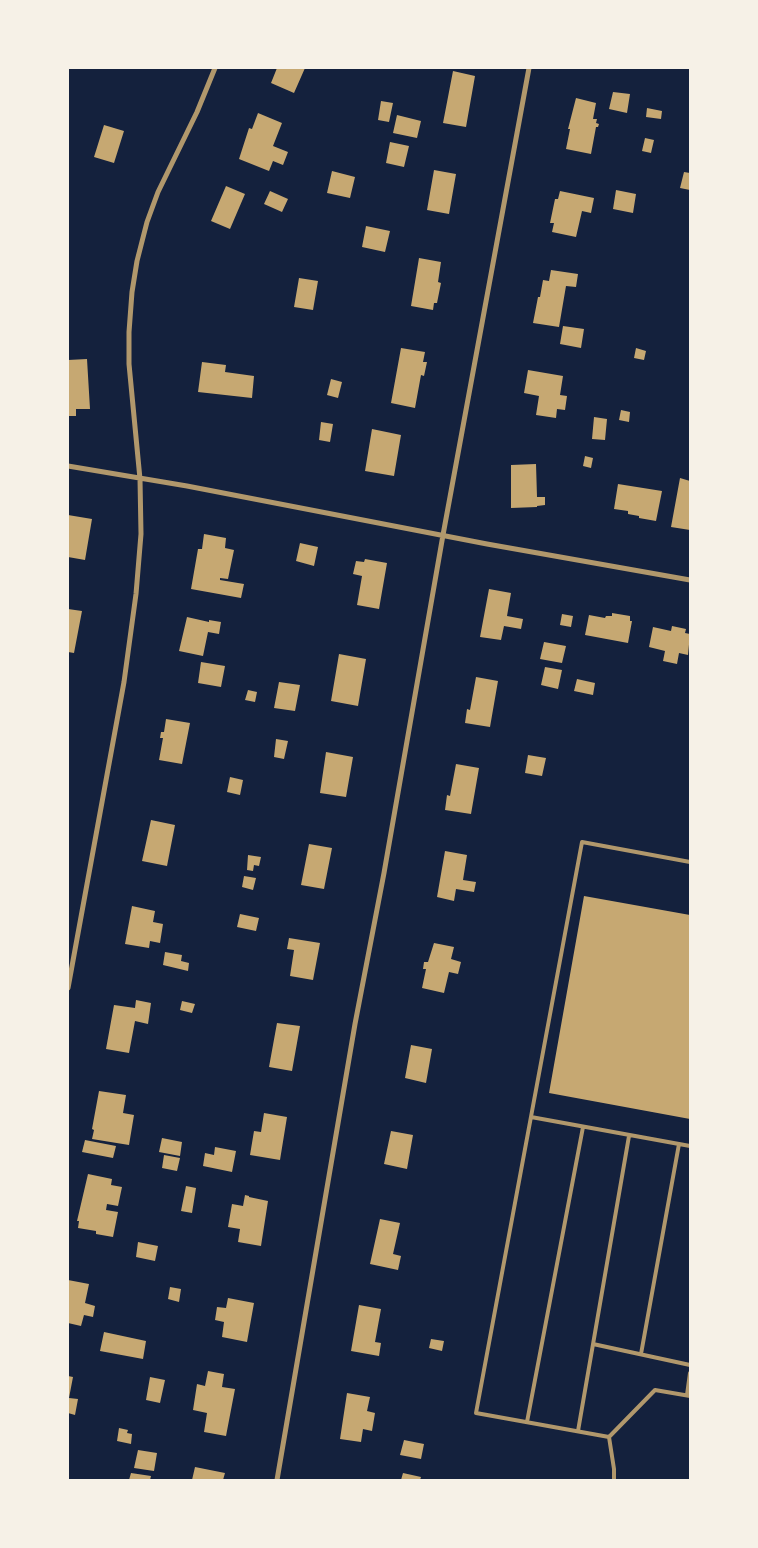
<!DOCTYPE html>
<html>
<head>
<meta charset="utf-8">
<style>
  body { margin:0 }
  #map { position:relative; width:758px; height:1548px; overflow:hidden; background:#14213d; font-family:"IBM Plex Sans",sans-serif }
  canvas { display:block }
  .frame { position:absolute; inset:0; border:69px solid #f6f1e7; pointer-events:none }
</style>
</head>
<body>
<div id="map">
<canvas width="758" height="1548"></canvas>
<div class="frame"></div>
</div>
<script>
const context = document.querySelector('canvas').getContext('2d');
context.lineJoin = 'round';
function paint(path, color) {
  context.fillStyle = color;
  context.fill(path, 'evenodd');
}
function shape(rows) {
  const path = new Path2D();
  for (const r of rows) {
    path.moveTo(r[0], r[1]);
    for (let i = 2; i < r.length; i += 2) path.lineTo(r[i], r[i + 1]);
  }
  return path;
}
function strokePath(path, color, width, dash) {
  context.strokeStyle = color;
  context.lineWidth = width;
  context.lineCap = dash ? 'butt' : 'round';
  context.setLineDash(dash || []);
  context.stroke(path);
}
const building = shape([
  [277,68,305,68,294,93,271,83],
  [453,71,475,76,466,127,443,123],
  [613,92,630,94,627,113,609,109],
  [576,98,596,103,593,119,597,119,596,123,599,124,598,127,596,127,591,154,566,149,570,129,568,129],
  [381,101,393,103,389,122,378,120],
  [647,108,662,111,661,119,646,117],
  [258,113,282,123,273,146,288,152,283,165,273,161,269,171,239,159,249,128,252,129],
  [397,115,421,121,417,138,393,133],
  [104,125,124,131,114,163,94,157],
  [645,138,654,140,651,153,642,151],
  [390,142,409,146,404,167,386,163],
  [434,170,456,174,449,214,427,210],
  [332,171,355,177,350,198,327,193],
  [684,172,690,173,690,190,680,188],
  [226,186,245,194,230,229,211,221],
  [616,190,636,194,633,213,613,209],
  [270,191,288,199,282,212,264,204],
  [560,191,594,198,591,213,582,211,576,237,552,232,554,223,550,223,555,199,558,199],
  [366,226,390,231,385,252,362,247],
  [419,258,441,262,438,282,441,283,437,303,434,303,433,310,411,306],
  [551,270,578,274,576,287,566,286,559,327,533,323,538,297,540,297,543,280,549,281],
  [299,278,318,281,313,310,294,307],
  [563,326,584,329,581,348,560,344],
  [401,348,425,352,423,362,427,362,424,376,421,375,415,408,391,403],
  [636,348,646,351,644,360,634,358],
  [87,359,90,409,76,409,76,416,68,416,68,360],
  [202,362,226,365,225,372,254,376,252,398,198,392],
  [528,370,563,376,560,395,567,396,565,410,557,409,556,418,536,415,539,396,524,393],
  [331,379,342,382,338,398,327,395],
  [621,410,630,412,629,422,619,420],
  [594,417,607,419,605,440,592,439],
  [321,422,333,424,330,442,319,440],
  [372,429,401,435,394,476,365,471],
  [585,456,593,458,591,468,583,466],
  [536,464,537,497,545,497,545,505,537,506,537,507,511,508,511,465],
  [680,478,690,481,690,530,671,527],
  [618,484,662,491,656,521,639,518,639,516,628,514,628,511,614,509],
  [68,515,92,519,85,560,68,557],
  [204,534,226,538,225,548,234,550,228,579,220,578,220,580,244,584,241,598,191,589,198,549,202,549],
  [300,543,318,547,314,566,296,561],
  [365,559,387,563,379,609,357,605,362,576,353,574,356,561,364,562],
  [489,589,511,593,507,616,523,619,521,629,504,626,501,640,480,637],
  [68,609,82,611,74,653,68,652],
  [612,613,630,616,630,621,632,621,628,643,585,635,589,615,605,618,606,616,612,616],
  [562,614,573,616,571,627,560,625],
  [187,617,209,622,209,620,221,622,219,634,208,632,203,656,179,651],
  [672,626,686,629,685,633,690,634,688,655,679,653,677,664,663,661,665,651,649,647,653,627,671,631],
  [544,642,566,646,562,663,540,659],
  [339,654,366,659,358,706,331,701],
  [201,662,225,666,221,687,198,683],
  [545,667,562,670,558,689,541,685],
  [476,677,498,681,490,727,465,723,467,709,470,710],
  [577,679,595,683,593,695,574,691],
  [279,682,300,685,295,711,274,708],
  [248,690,257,692,255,702,245,700],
  [166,719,190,723,182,764,159,760,163,738,160,738,161,732,164,732],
  [276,739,288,741,284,759,274,757],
  [326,752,353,757,346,797,320,793],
  [528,755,546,758,542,776,525,773],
  [456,764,479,768,471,814,445,810,447,795,450,796],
  [230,777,243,780,240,795,227,792],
  [151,820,175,825,167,866,142,861],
  [309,844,332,848,324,889,301,885],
  [445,851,467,855,463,880,476,882,474,892,456,889,454,901,437,897],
  [248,855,261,857,259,866,254,865,253,871,247,870],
  [244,876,256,878,253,890,242,887],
  [584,896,690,915,690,1119,549,1093],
  [132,906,155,911,153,922,163,924,160,943,150,941,149,948,125,944],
  [240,914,259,918,256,931,237,927],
  [289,938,320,943,313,980,290,976,294,950,287,949],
  [434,943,454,947,451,959,461,962,458,974,449,972,444,993,422,988,426,969,423,969,424,962,428,962],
  [165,952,182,955,181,961,189,963,188,971,163,965],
  [136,1000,151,1003,148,1024,135,1021,129,1053,106,1049,114,1005,135,1008],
  [182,1001,195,1004,192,1013,180,1010],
  [277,1023,300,1026,292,1071,269,1067],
  [411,1045,432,1049,426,1083,405,1078],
  [99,1091,126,1095,123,1113,134,1115,129,1145,92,1139,94,1130,92,1129],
  [264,1113,287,1117,280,1160,250,1155,254,1131,261,1132],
  [391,1131,413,1135,407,1169,384,1164],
  [162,1138,182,1142,180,1156,159,1152],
  [85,1140,116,1146,113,1158,82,1152],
  [215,1147,236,1151,232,1172,203,1166,205,1153,214,1155],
  [164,1155,180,1158,177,1171,162,1168],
  [88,1174,112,1179,111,1185,122,1187,118,1206,107,1204,106,1210,118,1212,113,1237,96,1234,96,1231,78,1228,79,1221,77,1221],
  [186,1186,196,1188,192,1213,181,1211],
  [245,1195,249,1196,249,1197,268,1201,261,1246,238,1242,240,1229,228,1227,232,1204,243,1206],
  [380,1219,400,1223,393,1254,401,1256,398,1270,370,1264],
  [138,1242,158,1246,155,1261,136,1257],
  [68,1280,89,1284,85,1303,95,1306,93,1317,84,1315,81,1326,68,1323],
  [170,1287,181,1289,179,1302,168,1299],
  [228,1298,254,1303,247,1342,222,1337,224,1322,215,1320,217,1307,226,1308],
  [359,1305,381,1309,375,1342,381,1343,379,1356,351,1351],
  [104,1332,146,1341,143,1359,100,1351],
  [431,1339,444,1341,442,1351,429,1348],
  [208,1371,224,1374,222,1387,235,1389,226,1436,204,1432,207,1413,193,1410,197,1384,205,1386],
  [68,1376,73,1377,69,1398,78,1399,75,1415,68,1413],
  [150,1377,165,1380,160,1403,146,1400],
  [347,1393,370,1397,367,1411,375,1413,372,1431,363,1429,361,1442,340,1439],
  [119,1428,128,1430,127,1433,132,1434,131,1444,117,1441],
  [404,1440,424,1444,421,1459,400,1455],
  [138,1450,157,1453,154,1471,134,1468],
  [195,1467,225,1473,223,1480,192,1480],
  [131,1473,151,1476,150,1480,129,1480],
  [403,1473,421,1477,420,1480,401,1480]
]);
const service = shape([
  [690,862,582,842,476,1413,609,1437,655,1390,690,1396],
  [531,1117,690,1146],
  [593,1344,690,1365],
  [641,1354,679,1144],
  [687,1395,690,1373],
  [527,1422,583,1127],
  [578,1431,629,1136],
  [609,1437,614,1469,614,1480]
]);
const minor = shape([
  [68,466,187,486,487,544,690,580],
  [68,988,124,682,136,594,141,534,140,479,129,364,129,332,132,292,137,261,147,222,158,192,197,112,215,68],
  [277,1480,355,1024,384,873,443,535,529,68]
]);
paint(building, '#c6a872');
strokePath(service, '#b1986c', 4);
strokePath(minor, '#b1986c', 5);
</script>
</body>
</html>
